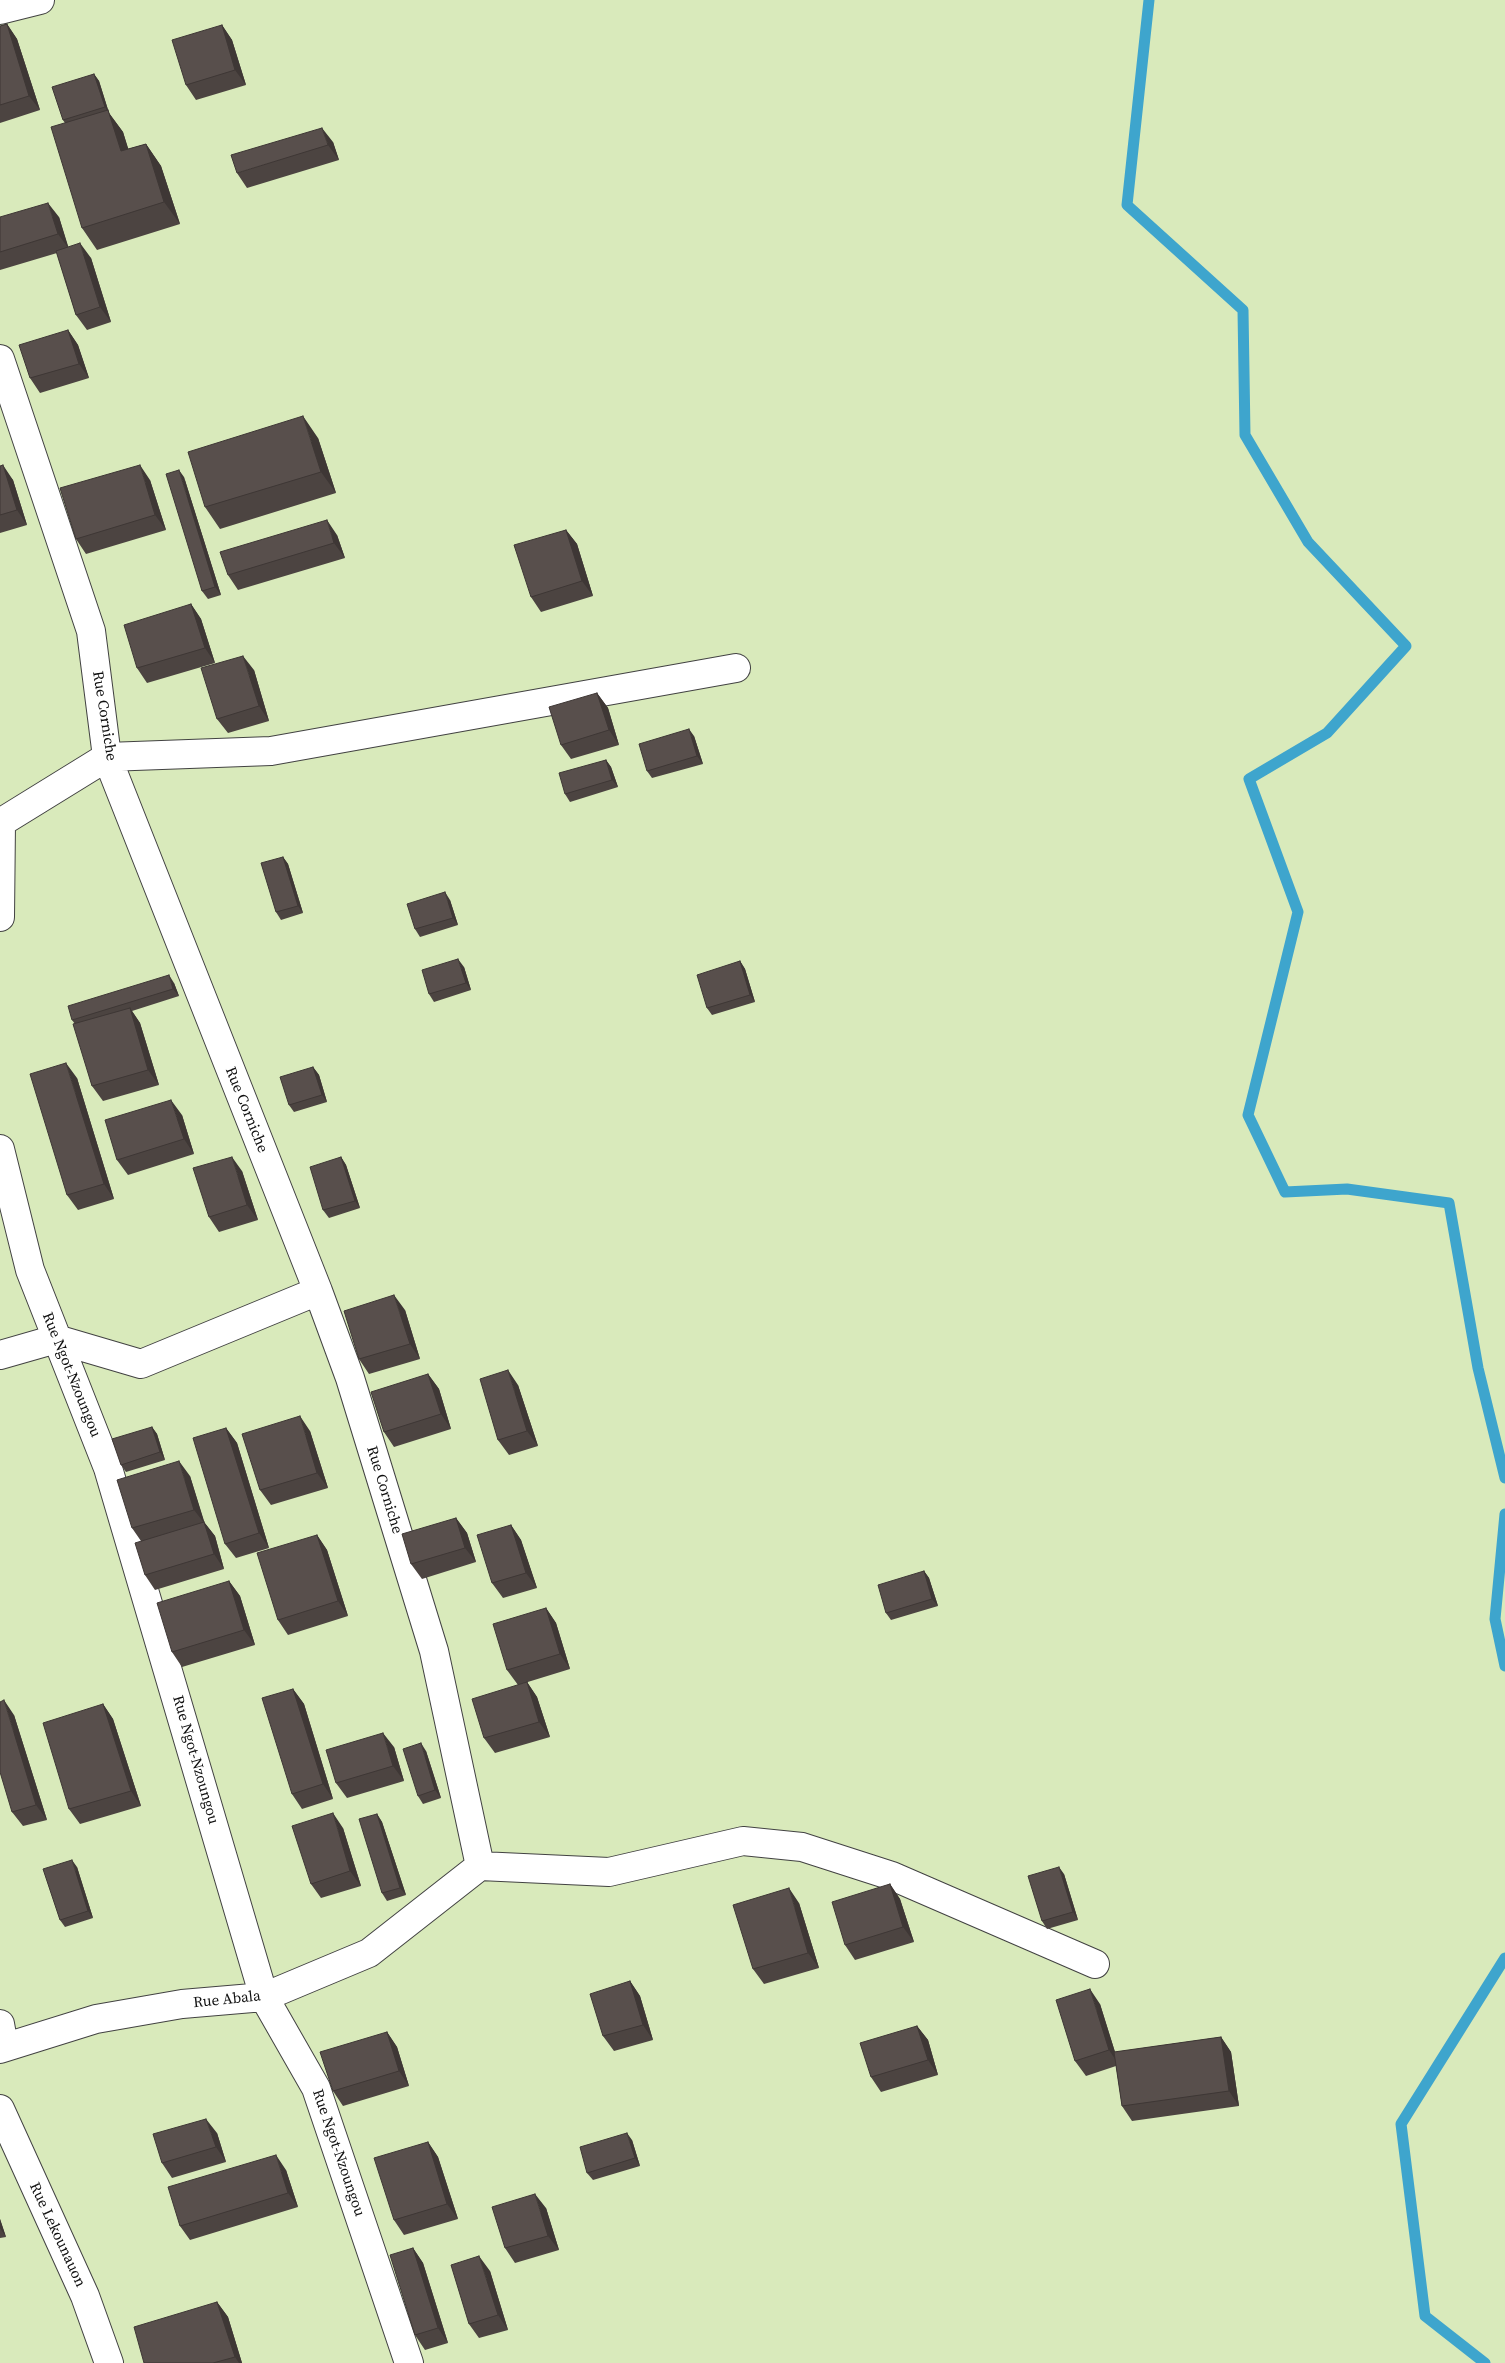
<!DOCTYPE html>
<html>
<head>
<meta charset="utf-8">
<style>
  body { margin:0 }
  canvas { display:block; background:#fffbf2 }
</style>
</head>
<body>
<canvas width="1505" height="2363"></canvas>
<script>
const context = document.querySelector('canvas').getContext('2d');
context.lineJoin = 'round';
function paint(path, color) {
  context.fillStyle = color;
  context.fill(path, 'evenodd');
}
function shape(rows) {
  const path = new Path2D();
  for (const r of rows) {
    path.moveTo(r[0], r[1]);
    for (let i = 2; i < r.length; i += 2) path.lineTo(r[i], r[i + 1]);
  }
  return path;
}
function strokePath(path, color, width, dash) {
  context.strokeStyle = color;
  context.lineWidth = width;
  context.lineCap = dash ? 'butt' : 'round';
  context.setLineDash(dash || []);
  context.stroke(path);
}
function label(font, color, halo, rows, align = 'center') {
  context.font = font + ' "Source Serif 4",serif';
  context.lineWidth = 5;
  context.setLineDash([]);
  context.textBaseline = 'middle';
  context.strokeStyle = halo;
  context.fillStyle = color;
  for (const [text, x, y, turn = 0] of rows) {
    context.save();
    context.translate(x, y);
    context.rotate((+turn || 0) * Math.PI / 180);
    context.textAlign = isNaN(turn) ? turn : align;
    if (halo) context.strokeText(text, 0, 0);
    context.fillText(text, 0, 0);
    context.restore();
  }
}
const green = shape([
  [0,0,1505,0,1505,2363,0,2363]
]);
const stream = shape([
  [1149,0,1127,205,1243,310,1245,435,1308,542,1406,646,1327,733,1249,779,1298,912,1248,1115,1285,1192,1347,1189,1449,1203,1478,1368,1505,1478],
  [1505,1514,1495,1619,1505,1666],
  [1485,2363,1425,2316,1401,2124,1505,1958]
]);
const street = shape([
  [0,10,40,0],
  [0,359,91,631,107,757,318,1291,350,1378,434,1651,480,1866],
  [0,823,107,757,271,751,736,668],
  [0,917,1,823],
  [0,1149,30,1270,108,1468,264,1997,316,2088,409,2363],
  [0,1355,56,1339,141,1364,318,1291],
  [480,1866,609,1872,743,1841,802,1847,892,1876,1095,1964],
  [0,2024,2,2035,0,2037],
  [0,2049,96,2019,182,2004,264,1997,369,1953,480,1866],
  [0,2109,85,2296,109,2363]
]);
const wall = shape([
  [7,24,17,39,40,110,0,123,0,26],
  [222,25,232,40,246,85,196,100,186,85],
  [94,74,99,81,109,113,123,132,128,149,146,144,161,166,180,224,97,250,82,228,65,123,63,120],
  [333,142,339,160,247,188,237,173],
  [0,217,59,217,68,247,91,258,111,322,87,330,76,315,57,253,0,270],
  [68,330,78,345,89,378,40,393,30,378],
  [318,438,336,493,220,529,205,507],
  [0,466,13,480,27,525,0,533],
  [184,477,221,595,208,599,202,591],
  [150,480,166,530,86,554,76,539],
  [566,530,577,544,593,596,541,612,531,597],
  [337,535,345,558,238,590,228,575],
  [191,604,201,619,215,663,147,683,137,668],
  [254,670,269,721,228,733,217,719],
  [597,693,608,708,619,745,571,759,561,745],
  [694,736,703,764,652,778,647,771],
  [606,760,611,767,618,787,570,802,565,794],
  [283,857,288,864,303,913,281,920,276,912],
  [450,900,458,925,420,937,415,929],
  [740,961,745,969,755,1002,712,1015,707,1008],
  [464,967,471,990,434,1002,429,994],
  [174,983,179,996,132,1011,140,1023,159,1085,103,1101,92,1086,75,1024,72,1020],
  [313,1067,319,1075,327,1102,294,1112,289,1105],
  [77,1078,114,1199,78,1210,67,1195],
  [182,1115,194,1154,128,1175,117,1160],
  [341,1157,346,1165,360,1208,329,1218,323,1210],
  [242,1171,258,1220,219,1232,209,1217],
  [405,1310,420,1359,369,1374,359,1359],
  [428,1374,439,1389,451,1429,394,1447,384,1432],
  [518,1385,538,1446,509,1455,498,1440],
  [152,1427,157,1434,165,1460,126,1472,121,1465],
  [226,1428,237,1443,269,1548,236,1558,225,1544],
  [310,1431,328,1488,271,1505,260,1490],
  [190,1476,204,1522,215,1536,224,1569,155,1590,145,1575,141,1541,132,1528],
  [456,1518,467,1533,476,1562,422,1579,411,1564],
  [511,1525,521,1540,537,1588,503,1598,492,1583],
  [317,1535,327,1550,348,1616,288,1635,278,1620],
  [924,1571,929,1578,938,1606,891,1620,886,1613],
  [229,1581,240,1596,255,1645,182,1667,172,1652],
  [546,1608,556,1623,570,1669,518,1685,507,1670],
  [527,1682,537,1697,550,1737,495,1753,484,1738],
  [293,1689,304,1704,333,1799,302,1809,292,1794],
  [103,1704,113,1719,141,1806,80,1824,69,1809],
  [14,1715,47,1820,23,1826,12,1812],
  [394,1747,404,1781,347,1798,336,1783],
  [426,1751,441,1798,423,1804,418,1796],
  [377,1814,382,1822,406,1895,387,1901,382,1893],
  [343,1828,361,1886,321,1898,311,1884],
  [77,1867,93,1918,65,1927,60,1920],
  [1064,1874,1078,1920,1047,1929,1042,1921],
  [890,1884,900,1899,914,1942,855,1960,845,1945],
  [799,1903,819,1968,764,1984,753,1969],
  [630,1981,640,1996,653,2040,614,2051,603,2036],
  [1100,2004,1115,2052,1221,2037,1231,2052,1239,2106,1132,2121,1122,2106,1116,2066,1086,2076,1075,2061],
  [917,2026,928,2040,938,2075,881,2092,871,2077],
  [387,2032,397,2047,409,2086,343,2106,333,2091],
  [217,2133,226,2162,172,2178,162,2163],
  [632,2140,640,2166,593,2180,587,2173],
  [428,2142,438,2157,458,2219,404,2235,394,2220],
  [286,2170,298,2207,190,2240,180,2226],
  [546,2208,559,2250,515,2263,505,2248],
  [0,2219,6,2237,0,2238],
  [413,2248,423,2263,448,2343,425,2350,415,2335],
  [490,2271,508,2330,479,2338,469,2324],
  [217,2302,228,2317,242,2363,144,2363]
]);
const shadedWall = shape([
  [7,24,17,39,40,110,29,96],
  [222,25,232,40,246,85,235,70],
  [94,74,99,81,109,113,123,132,136,173,121,151,108,112,105,107],
  [322,128,333,142,339,160,328,145],
  [146,144,161,166,180,224,164,202],
  [48,203,59,217,69,249,58,234],
  [80,243,91,258,111,322,100,307],
  [68,330,78,345,89,378,79,364],
  [303,416,318,438,336,493,321,472],
  [3,465,13,480,27,525,17,510],
  [140,465,150,480,166,530,155,515],
  [179,470,184,477,221,595,215,587],
  [327,520,337,535,345,558,334,543],
  [566,530,577,544,593,596,582,581],
  [191,604,201,619,215,663,205,648],
  [243,656,254,670,269,721,259,706],
  [597,693,608,708,619,745,609,730],
  [689,729,694,736,703,764,697,756],
  [606,760,611,767,618,787,612,780],
  [283,857,288,864,303,913,298,906],
  [445,892,450,900,458,925,453,918],
  [458,959,464,967,471,990,466,983],
  [740,961,745,969,755,1002,750,995],
  [169,975,174,983,179,996,173,989],
  [130,1008,140,1023,159,1085,148,1070],
  [66,1063,77,1078,114,1199,104,1184],
  [313,1067,319,1075,327,1102,322,1095],
  [171,1100,182,1115,194,1154,184,1139],
  [232,1157,242,1171,258,1220,247,1205],
  [341,1157,346,1165,360,1208,355,1201],
  [394,1295,405,1310,420,1359,410,1344],
  [508,1370,518,1385,538,1446,527,1431],
  [428,1374,439,1389,451,1429,441,1414],
  [300,1416,310,1431,328,1488,317,1473],
  [152,1427,157,1434,165,1460,160,1452],
  [226,1428,237,1443,269,1548,259,1533],
  [179,1461,190,1476,205,1524,194,1510],
  [456,1518,467,1533,476,1562,465,1548],
  [204,1522,215,1536,224,1569,214,1554],
  [511,1525,521,1540,537,1588,526,1573],
  [317,1535,327,1550,348,1616,338,1601],
  [924,1571,929,1578,938,1606,932,1599],
  [229,1581,240,1596,255,1645,244,1630],
  [546,1608,556,1623,570,1669,560,1654],
  [527,1682,537,1697,550,1737,539,1722],
  [293,1689,304,1704,333,1799,323,1784],
  [4,1700,14,1715,47,1820,36,1805],
  [103,1704,113,1719,141,1806,131,1791],
  [383,1733,394,1747,404,1781,393,1766],
  [421,1743,426,1751,441,1798,435,1790],
  [333,1813,343,1828,361,1886,350,1871],
  [377,1814,382,1822,406,1895,400,1888],
  [72,1860,77,1867,93,1918,88,1911],
  [1059,1867,1064,1874,1078,1920,1073,1912],
  [890,1884,900,1899,914,1942,903,1927],
  [789,1888,799,1903,819,1968,808,1953],
  [630,1981,640,1996,653,2040,643,2025],
  [1090,1989,1100,2004,1119,2065,1109,2050],
  [917,2026,928,2040,938,2075,928,2060],
  [387,2032,397,2047,409,2086,399,2071],
  [1221,2037,1231,2052,1239,2106,1229,2091],
  [206,2119,217,2133,226,2162,216,2147],
  [627,2133,632,2140,640,2166,635,2158],
  [428,2142,438,2157,458,2219,447,2204],
  [276,2155,286,2170,298,2207,288,2193],
  [535,2194,546,2208,559,2250,548,2236],
  [0,2219,6,2237,0,2228],
  [413,2248,423,2263,448,2343,438,2328],
  [479,2256,490,2271,508,2330,498,2315],
  [217,2302,228,2317,242,2363,239,2363,235,2357]
]);
const building = shape([
  [7,24,29,96,0,105,0,26,7,24],
  [222,25,235,70,186,85,172,40,222,25],
  [94,74,105,107,63,120,52,87,94,74],
  [108,110,121,151,146,144,164,202,82,228,51,127,108,110],
  [322,128,328,145,237,173,231,155,322,128],
  [48,203,58,234,0,252,0,217,48,203],
  [80,243,100,307,76,315,56,251,80,243],
  [68,330,79,364,30,378,19,345,68,330],
  [303,416,321,472,205,507,188,452,303,416],
  [3,465,17,510,0,515,0,466,3,465],
  [140,465,155,515,76,539,60,488,140,465],
  [179,470,215,587,202,591,166,474,179,470],
  [327,520,334,543,228,575,220,552,327,520],
  [566,530,582,581,531,597,514,545,566,530],
  [191,604,205,648,137,668,124,625,191,604],
  [243,656,259,706,217,719,201,668,243,656],
  [597,693,609,730,561,745,549,707,597,693],
  [689,729,697,756,647,771,639,744,689,729],
  [606,760,612,780,565,794,559,773,606,760],
  [283,857,298,906,276,912,261,863,283,857],
  [445,892,453,918,415,929,407,904,445,892],
  [458,959,466,983,429,994,422,970,458,959],
  [740,961,750,995,707,1008,697,975,740,961],
  [169,975,173,989,72,1020,68,1006,169,975],
  [130,1008,148,1070,92,1086,73,1024,130,1008],
  [66,1063,104,1184,67,1195,30,1074,66,1063],
  [313,1067,322,1095,289,1105,280,1077,313,1067],
  [171,1100,184,1139,117,1160,105,1120,171,1100],
  [232,1157,247,1205,209,1217,193,1168,232,1157],
  [341,1157,355,1201,323,1210,310,1167,341,1157],
  [394,1295,410,1344,359,1359,344,1311,394,1295],
  [508,1370,527,1431,498,1440,480,1379,508,1370],
  [428,1374,441,1414,384,1432,371,1392,428,1374],
  [300,1416,317,1473,260,1490,242,1434,300,1416],
  [152,1427,160,1452,121,1465,112,1439,152,1427],
  [226,1428,259,1533,225,1544,193,1438,226,1428],
  [179,1461,194,1510,132,1528,117,1480,179,1461],
  [456,1518,465,1548,411,1564,402,1534,456,1518],
  [204,1522,214,1554,145,1575,135,1543,204,1522],
  [511,1525,526,1573,492,1583,477,1535,511,1525],
  [317,1535,338,1601,278,1620,257,1553,317,1535],
  [924,1571,932,1599,886,1613,878,1585,924,1571],
  [229,1581,244,1630,172,1652,157,1603,229,1581],
  [546,1608,560,1654,507,1670,493,1624,546,1608],
  [527,1682,539,1722,484,1738,472,1699,527,1682],
  [293,1689,323,1784,292,1794,262,1698,293,1689],
  [4,1700,36,1805,12,1812,0,1772,0,1702,4,1700],
  [103,1704,131,1791,69,1809,43,1723,103,1704],
  [383,1733,393,1766,336,1783,326,1750,383,1733],
  [421,1743,435,1790,418,1796,403,1749,421,1743],
  [333,1813,350,1871,311,1884,292,1826,333,1813],
  [377,1814,400,1888,382,1893,359,1819,377,1814],
  [72,1860,88,1911,60,1920,43,1869,72,1860],
  [1059,1867,1073,1912,1042,1921,1028,1876,1059,1867],
  [890,1884,903,1927,845,1945,832,1902,890,1884],
  [789,1888,808,1953,753,1969,733,1905,789,1888],
  [630,1981,643,2025,603,2036,590,1994,630,1981],
  [1090,1989,1109,2050,1075,2061,1056,2000,1090,1989],
  [917,2026,928,2060,871,2077,860,2043,917,2026],
  [387,2032,399,2071,333,2091,320,2052,387,2032],
  [1221,2037,1229,2091,1122,2106,1114,2052,1221,2037],
  [206,2119,216,2147,162,2163,153,2134,206,2119],
  [627,2133,635,2158,587,2173,580,2147,627,2133],
  [428,2142,447,2204,394,2220,374,2158,428,2142],
  [276,2155,288,2193,180,2226,168,2187,276,2155],
  [535,2194,548,2236,505,2248,492,2207,535,2194],
  [413,2248,438,2328,415,2335,390,2255,413,2248],
  [479,2256,498,2315,469,2324,451,2265,479,2256],
  [217,2302,235,2357,213,2363,144,2363,134,2327,217,2302]
]);
const streetNames = [
  ["Rue Corniche",104,716,81],
  ["Rue Corniche",246,1110,68],
  ["Rue Ngot-Nzoungou",71,1375,68],
  ["Rue Corniche",384,1490,73],
  ["Rue Ngot-Nzoungou",195,1760,74],
  ["Rue Abala",227,2000,-6],
  ["Rue Ngot-Nzoungou",338,2153,71],
  ["Rue Lekounauon",57,2235,65]
];
paint(green, '#d9eabb');
strokePath(stream, '#3ea5cd', 11);
strokePath(street, '#424242', 30);
strokePath(street, '#fff', 28);
paint(wall, '#4c4441');
paint(shadedWall, '#3e3735');
paint(building, '#584f4c');
strokePath(building, '#3e3735', 1);
label('15px', '#0f0f0f', '#fff', streetNames);
</script>
</body>
</html>
